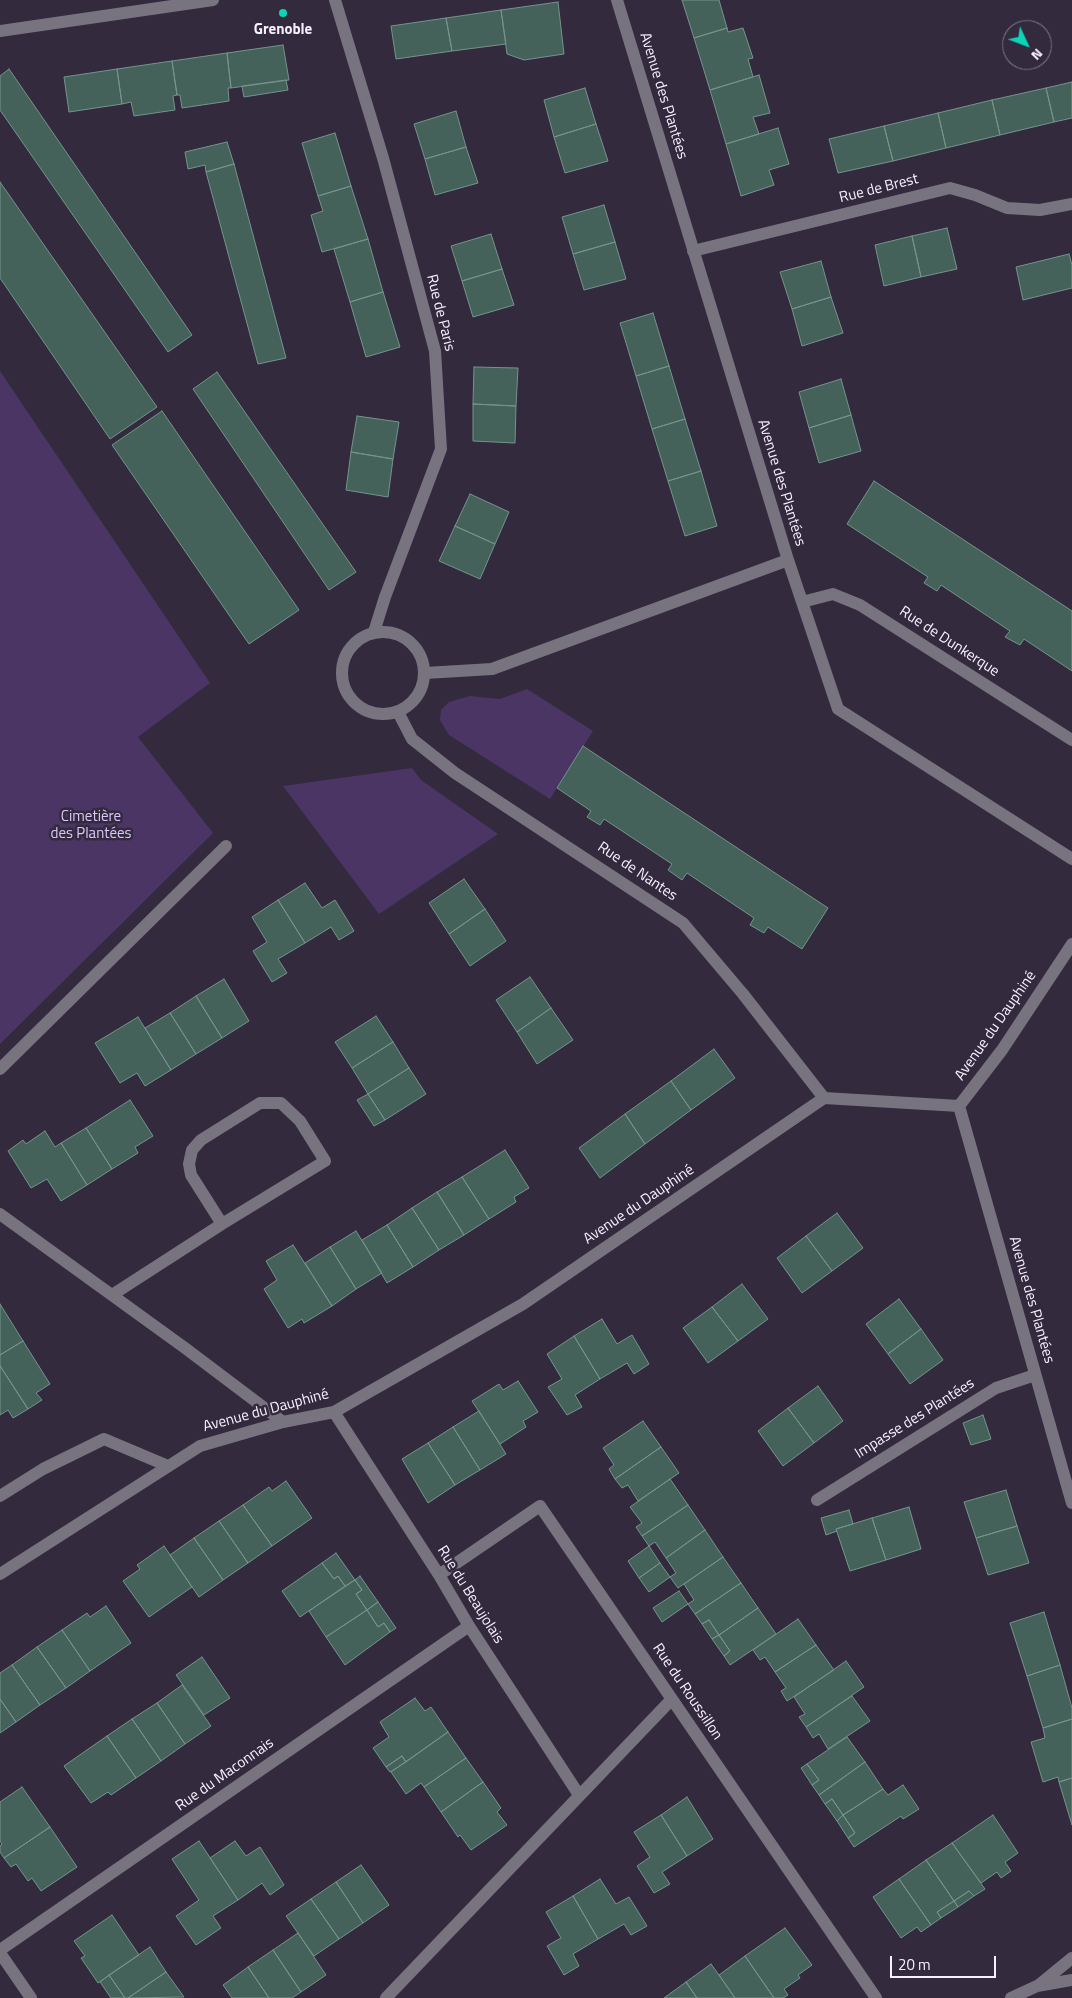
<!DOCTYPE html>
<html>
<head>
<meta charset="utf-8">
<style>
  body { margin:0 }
  #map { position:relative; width:1072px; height:1998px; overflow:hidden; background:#332a3e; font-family:"Titillium Web",sans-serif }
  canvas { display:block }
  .north { position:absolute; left:1002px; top:20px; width:50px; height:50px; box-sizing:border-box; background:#332a3e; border:1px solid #817a8b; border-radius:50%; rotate:133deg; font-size:14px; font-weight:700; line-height:20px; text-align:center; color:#f7f1ff }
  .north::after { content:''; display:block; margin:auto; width:18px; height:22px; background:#0ad5b5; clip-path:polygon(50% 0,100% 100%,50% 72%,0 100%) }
  .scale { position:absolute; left:890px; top:1956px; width:106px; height:22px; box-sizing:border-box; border:2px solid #f7f1ff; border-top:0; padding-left:6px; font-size:15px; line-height:18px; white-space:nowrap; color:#f7f1ff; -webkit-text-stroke:4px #332a3e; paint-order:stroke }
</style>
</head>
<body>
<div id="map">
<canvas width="1072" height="1998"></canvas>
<div class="north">N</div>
<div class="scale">20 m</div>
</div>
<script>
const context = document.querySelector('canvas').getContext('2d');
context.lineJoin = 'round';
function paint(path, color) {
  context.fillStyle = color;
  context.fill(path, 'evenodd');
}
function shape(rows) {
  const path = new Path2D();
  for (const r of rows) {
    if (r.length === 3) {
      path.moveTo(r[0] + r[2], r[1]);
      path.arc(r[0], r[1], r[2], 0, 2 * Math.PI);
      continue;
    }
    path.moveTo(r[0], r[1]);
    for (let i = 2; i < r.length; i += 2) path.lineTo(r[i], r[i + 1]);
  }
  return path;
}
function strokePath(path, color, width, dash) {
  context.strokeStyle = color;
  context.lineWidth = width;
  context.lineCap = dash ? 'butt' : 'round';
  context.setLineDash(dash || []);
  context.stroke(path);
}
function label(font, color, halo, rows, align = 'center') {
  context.font = font + ' "Titillium Web",sans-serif';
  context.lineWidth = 5;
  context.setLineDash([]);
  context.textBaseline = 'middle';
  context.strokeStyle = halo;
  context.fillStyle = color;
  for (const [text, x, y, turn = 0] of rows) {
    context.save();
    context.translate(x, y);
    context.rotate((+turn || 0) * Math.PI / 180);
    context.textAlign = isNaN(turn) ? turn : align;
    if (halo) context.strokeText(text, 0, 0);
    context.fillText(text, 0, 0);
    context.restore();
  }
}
const green = shape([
  [0,371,210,683,138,737,213,833,0,1044],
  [527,689,593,731,550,799,449,735,440,720,441,710,449,702,470,696,500,699],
  [412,768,421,780,498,834,379,914,283,786]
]);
const building = shape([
  [682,0,719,0,727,28,694,38,682,0],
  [558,2,564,54,524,60,507,54,501,10,558,2],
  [501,10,506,44,452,51,446,18,501,10],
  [446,18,452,51,396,59,391,26,446,18],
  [727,28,728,32,743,28,753,58,748,59,753,77,710,90,694,38,727,28],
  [283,45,289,80,231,88,227,53,283,45],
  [227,53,231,88,228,88,229,101,182,108,180,95,177,95,172,61,227,53],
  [172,61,177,95,173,96,175,110,134,116,131,102,122,104,117,69,172,61],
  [9,69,192,335,168,352,0,110,0,76,9,69],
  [117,69,122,104,69,112,64,77,117,69],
  [759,75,770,113,753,117,759,134,726,144,710,90,759,75],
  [286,80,288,90,244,97,242,86,286,80],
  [1072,82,1072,118,1054,122,1046,88,1072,82],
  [585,88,596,124,554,137,544,100,585,88],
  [1046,88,1054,122,1000,135,992,100,1046,88],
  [992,100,1000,135,946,148,938,113,992,100],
  [456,111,466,147,425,159,414,124,456,111],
  [938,113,946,148,893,161,884,126,938,113],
  [596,124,608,161,565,173,554,137,596,124],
  [884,126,893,161,838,173,829,139,884,126],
  [778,128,789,164,769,170,774,185,741,196,726,144,778,128],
  [335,133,351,186,318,196,302,143,335,133],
  [227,142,234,164,206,172,205,165,188,169,185,152,227,142],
  [466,147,478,183,435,195,425,159,466,147],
  [234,164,286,358,258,364,206,172,234,164],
  [0,182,157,407,110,439,0,278,0,182],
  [351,186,368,239,322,252,311,215,323,211,318,196,351,186],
  [604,205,615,242,573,254,562,217,604,205],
  [947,228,957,269,921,277,912,236,947,228],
  [491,234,502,269,462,281,451,246,491,234],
  [912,236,921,277,884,286,875,245,912,236],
  [368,239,383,292,350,302,334,249,368,239],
  [615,242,626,279,584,290,573,254,615,242],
  [1069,254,1072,265,1072,288,1023,300,1016,267,1069,254],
  [821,261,831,297,792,309,780,272,821,261],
  [502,269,514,305,473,317,462,281,502,269],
  [383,292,400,347,366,357,350,302,383,292],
  [831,297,843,333,802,346,792,309,831,297],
  [653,313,669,366,636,376,620,323,653,313],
  [669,366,685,419,652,429,636,376,669,366],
  [474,367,518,368,516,406,473,404,474,367],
  [217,372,356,572,329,590,193,389,217,372],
  [841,379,851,415,809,428,799,392,841,379],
  [473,404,516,406,515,443,473,441,473,404],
  [162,411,299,610,249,644,112,445,162,411],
  [851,415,861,451,819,463,809,428,851,415],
  [357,416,399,422,393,459,351,452,357,416],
  [685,419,701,471,668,481,652,429,685,419],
  [351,452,393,459,388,497,346,490,351,452],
  [701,471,717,526,685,536,668,481,701,471],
  [874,481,1072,611,1072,671,1024,639,1020,645,1005,637,1010,631,941,585,937,591,924,583,928,577,847,524,874,481],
  [470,494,509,512,495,544,455,526,470,494],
  [455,526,495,544,480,579,439,561,455,526],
  [583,746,828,908,802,949,768,927,764,933,750,925,754,918,687,873,682,880,668,870,672,864,604,819,600,825,587,817,591,811,557,788,583,746],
  [464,879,485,909,449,934,429,903,464,879],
  [305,883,322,908,335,900,354,931,339,940,331,927,305,943,278,900,305,883],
  [278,900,305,943,278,959,287,973,272,982,253,951,267,942,252,917,278,900],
  [485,909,506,941,470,966,449,934,485,909],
  [530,977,551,1008,517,1032,496,1000,530,977],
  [224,979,249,1021,222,1038,196,996,224,979],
  [196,996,222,1038,196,1054,170,1013,196,996],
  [551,1008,573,1040,537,1064,517,1032,551,1008],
  [170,1013,196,1054,171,1070,145,1028,170,1013],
  [376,1016,393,1042,352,1068,335,1042,376,1016],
  [138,1017,171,1070,145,1086,137,1073,120,1083,95,1043,138,1017],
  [393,1042,409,1068,368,1094,352,1068,393,1042],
  [714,1049,735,1078,691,1110,671,1081,714,1049],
  [409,1068,426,1094,385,1120,368,1094,409,1068],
  [671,1081,691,1110,645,1144,625,1114,671,1081],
  [368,1094,385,1120,374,1126,357,1100,368,1094],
  [130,1100,153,1136,135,1147,138,1153,112,1169,86,1128,130,1100],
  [625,1114,645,1144,600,1178,579,1148,625,1114],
  [86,1128,112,1169,87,1185,61,1143,86,1128],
  [45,1131,55,1147,61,1143,87,1185,61,1201,47,1179,31,1188,8,1151,23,1140,26,1144,45,1131],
  [505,1150,529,1188,514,1197,516,1202,489,1219,462,1177,505,1150],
  [462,1177,489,1219,464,1235,437,1192,462,1177],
  [437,1192,464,1235,439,1250,412,1208,437,1192],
  [412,1208,439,1250,413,1267,387,1225,412,1208],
  [837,1213,863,1248,832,1271,806,1236,837,1213],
  [387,1225,413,1267,387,1283,362,1240,387,1225],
  [356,1231,382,1273,356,1289,330,1247,356,1231],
  [806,1236,832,1271,802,1293,777,1258,806,1236],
  [293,1245,332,1306,304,1323,302,1319,288,1328,264,1289,277,1280,266,1261,293,1245],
  [330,1247,356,1289,332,1306,305,1263,330,1247],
  [742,1284,768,1319,738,1341,712,1307,742,1284],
  [899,1299,921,1329,888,1354,866,1324,899,1299],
  [0,1304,23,1341,0,1355,0,1304],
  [712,1307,738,1341,708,1363,683,1328,712,1307],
  [602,1319,617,1344,632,1335,649,1364,634,1374,627,1363,600,1379,574,1336,602,1319],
  [921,1329,943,1360,910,1384,888,1354,921,1329],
  [574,1336,600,1379,575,1395,582,1407,567,1415,548,1387,562,1379,547,1354,574,1336],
  [23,1341,50,1384,36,1393,42,1400,28,1409,0,1366,0,1355,23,1341],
  [0,1366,28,1409,13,1418,8,1410,0,1415,0,1366],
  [518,1381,538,1412,523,1421,526,1427,500,1444,472,1401,499,1384,503,1390,518,1381],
  [818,1386,843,1421,814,1443,788,1408,818,1386],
  [788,1408,814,1443,783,1466,758,1431,788,1408],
  [479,1411,506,1454,480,1470,453,1427,479,1411],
  [983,1415,991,1439,971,1445,963,1423,983,1415],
  [643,1421,661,1447,615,1479,609,1469,614,1465,603,1448,643,1421],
  [453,1427,480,1470,455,1485,428,1443,453,1427],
  [428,1443,455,1485,428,1503,402,1459,428,1443],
  [661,1447,679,1473,638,1501,628,1485,622,1488,615,1479,661,1447],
  [670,1479,688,1505,642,1536,636,1527,642,1523,630,1507,670,1479],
  [286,1481,312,1518,272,1546,243,1505,269,1487,272,1491,286,1481],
  [1006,1490,1017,1526,976,1538,964,1502,1006,1490],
  [243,1505,272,1546,248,1563,219,1521,243,1505],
  [688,1505,705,1530,666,1558,655,1542,649,1546,642,1536,688,1505],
  [909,1507,921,1549,886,1560,872,1518,909,1507],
  [849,1510,853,1524,836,1529,837,1531,826,1535,821,1518,849,1510],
  [872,1518,886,1560,850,1571,836,1529,872,1518],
  [219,1521,248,1563,223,1580,194,1538,219,1521],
  [1017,1526,1029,1563,988,1575,976,1538,1017,1526],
  [705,1530,723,1557,678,1588,670,1577,676,1573,666,1558,705,1530],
  [194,1538,223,1580,199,1597,170,1555,194,1538],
  [164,1546,192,1587,149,1617,123,1581,140,1569,137,1565,164,1546],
  [649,1546,660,1563,639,1578,628,1561,649,1546],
  [336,1553,355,1580,345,1586,338,1576,334,1579,322,1563,336,1553],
  [723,1557,741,1583,695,1614,688,1604,694,1600,684,1584,723,1557],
  [322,1563,334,1579,338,1576,345,1586,300,1617,282,1591,322,1563],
  [660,1563,670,1577,649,1592,639,1578,660,1563],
  [360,1576,378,1602,367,1610,356,1594,362,1590,355,1580,360,1576],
  [355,1580,362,1590,356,1594,367,1610,326,1637,309,1611,355,1580],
  [741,1583,758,1608,719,1635,709,1620,702,1624,695,1614,741,1583],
  [679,1591,688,1604,662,1622,653,1608,679,1591],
  [378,1602,396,1628,390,1632,384,1623,378,1627,367,1610,378,1602],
  [106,1606,131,1643,90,1671,62,1630,87,1613,90,1617,106,1606],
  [758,1608,776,1634,730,1665,724,1656,730,1651,719,1635,758,1608],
  [367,1610,378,1627,384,1623,390,1632,345,1665,326,1637,367,1610],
  [1044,1612,1060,1665,1027,1676,1010,1623,1044,1612],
  [798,1619,816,1645,775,1672,765,1657,760,1660,753,1650,798,1619],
  [709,1620,719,1635,712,1639,702,1624,709,1620],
  [62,1630,90,1671,66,1688,37,1647,62,1630],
  [719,1635,730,1651,724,1656,712,1639,719,1635],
  [816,1645,834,1670,787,1701,781,1691,786,1688,775,1672,816,1645],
  [37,1647,66,1688,40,1705,12,1665,37,1647],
  [202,1657,230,1698,204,1715,176,1675,202,1657],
  [846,1661,864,1687,806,1727,799,1717,805,1714,794,1697,846,1661],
  [12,1665,40,1705,16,1722,0,1699,0,1673,12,1665],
  [1060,1665,1072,1708,1072,1719,1043,1728,1027,1676,1060,1665],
  [182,1685,211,1726,185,1744,157,1703,182,1685],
  [852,1696,870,1721,828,1749,819,1734,813,1738,806,1727,852,1696],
  [415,1698,425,1711,431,1707,448,1732,406,1762,402,1756,386,1767,373,1748,389,1737,380,1722,415,1698],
  [0,1699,16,1722,0,1733,0,1699],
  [157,1703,185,1744,161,1761,132,1719,157,1703],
  [132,1719,161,1761,136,1778,107,1736,132,1719],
  [1072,1719,1072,1778,1059,1782,1058,1777,1043,1782,1031,1742,1045,1738,1043,1728,1072,1719],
  [448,1732,466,1758,424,1787,421,1783,406,1794,391,1772,448,1732],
  [107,1736,136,1778,111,1795,108,1792,91,1803,64,1766,107,1736],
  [847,1737,865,1762,819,1795,812,1785,819,1780,807,1764,847,1737],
  [402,1756,406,1762,390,1772,386,1767,402,1756],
  [466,1758,483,1782,441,1812,424,1787,466,1758],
  [865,1762,883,1789,843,1815,832,1799,825,1804,819,1795,865,1762],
  [807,1764,819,1780,812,1785,801,1768,807,1764],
  [1072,1778,1072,1825,1059,1782,1072,1778],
  [483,1782,501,1808,497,1812,507,1825,471,1850,460,1835,458,1837,441,1812,483,1782],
  [903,1785,919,1809,903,1819,901,1816,854,1847,848,1838,855,1833,843,1815,883,1789,888,1795,903,1785],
  [22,1787,50,1827,4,1858,0,1852,0,1846,2,1844,0,1841,0,1802,22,1787],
  [687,1797,713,1839,687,1856,661,1815,687,1797],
  [832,1799,843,1815,837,1821,825,1804,832,1799],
  [661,1815,687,1856,662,1872,670,1884,654,1893,637,1866,650,1857,634,1832,661,1815],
  [843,1815,855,1833,848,1838,837,1821,843,1815],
  [993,1815,1018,1853,1005,1862,1011,1871,1001,1878,997,1872,981,1883,952,1843,993,1815],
  [50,1827,77,1867,41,1891,32,1878,28,1881,16,1864,11,1867,4,1858,50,1827],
  [199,1841,238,1900,213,1916,221,1928,196,1945,176,1916,199,1900,172,1859,199,1841],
  [235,1841,246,1856,260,1847,284,1885,270,1895,262,1883,238,1900,210,1858,235,1841],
  [952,1843,985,1889,974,1896,969,1891,954,1901,926,1860,952,1843],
  [926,1860,954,1901,937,1912,941,1918,931,1925,899,1879,926,1860],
  [361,1865,389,1905,363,1923,336,1882,361,1865],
  [600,1879,616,1904,629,1897,647,1926,631,1935,624,1924,598,1939,573,1896,600,1879],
  [899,1879,931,1925,921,1932,917,1927,901,1938,873,1897,899,1879],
  [336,1882,363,1923,339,1939,311,1899,336,1882],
  [969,1891,974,1896,958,1907,954,1901,969,1891],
  [573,1896,598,1939,573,1954,579,1966,564,1975,547,1946,561,1938,546,1912,573,1896],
  [311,1899,339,1939,314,1956,286,1916,311,1899],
  [954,1901,958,1907,941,1918,937,1912,954,1901],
  [112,1915,139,1955,98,1983,81,1958,85,1956,74,1941,112,1915],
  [785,1928,812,1965,798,1975,800,1978,784,1989,788,1995,783,1998,774,1998,745,1956,785,1928],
  [298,1933,326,1975,301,1992,273,1950,298,1933],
  [150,1947,166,1972,128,1998,125,1998,109,1975,150,1947],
  [273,1950,301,1992,292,1998,269,1998,248,1967,273,1950],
  [745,1956,774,1998,735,1998,719,1975,745,1956],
  [711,1964,719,1975,735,1998,697,1998,686,1982,711,1964],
  [248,1967,269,1998,232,1998,223,1985,248,1967],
  [166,1972,184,1997,128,1998,166,1972],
  [109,1975,125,1998,111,1998,100,1982,109,1975],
  [686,1982,697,1998,664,1998,686,1982]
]);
const minor = shape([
  [335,0,383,158,435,351,441,449,385,597,374,632],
  [617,0,788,560,838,709,1072,859],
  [0,31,213,0],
  [693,251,950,188,975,195,1007,208,1040,210,1072,204],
  [802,602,833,594,860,605,1072,740],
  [383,673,41],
  [425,673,492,669,788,560],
  [398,712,412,739,455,773,683,923,743,994,824,1098],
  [0,1069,226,846],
  [959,1106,1072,1503],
  [0,1214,185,1348,283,1422],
  [112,1295,222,1224,325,1161,300,1121,281,1103,260,1103,201,1140,192,1150,189,1164,191,1175,222,1224],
  [334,1412,439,1575,469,1626,579,1795],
  [0,1496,43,1469,104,1439,168,1466],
  [817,1500,996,1388,1035,1375],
  [0,1574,200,1446,283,1422,334,1412,523,1304,824,1098,959,1106,1002,1050,1072,944],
  [439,1575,540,1506,876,1998],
  [0,1950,469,1626],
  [0,1953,31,1998],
  [1039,1985,1072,1958],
  [386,1998,672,1699],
  [1011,1998,1037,1986,1072,1980]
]);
const markers = [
  [283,13,5,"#0ad5b5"]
];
const poiNames = [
  ["Grenoble",283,30]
];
const streetNames = [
  ["Avenue des Plantées",663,96,73],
  ["Rue de Brest",879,189,-14],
  ["Rue de Paris",440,313,76],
  ["Avenue des Plantées",781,483,73],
  ["Rue de Dunkerque",949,642,33],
  ["Rue de Nantes",637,872,34],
  ["Avenue du Dauphiné",996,1026,-55],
  ["Avenue du Dauphiné",639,1205,-34],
  ["Avenue des Plantées",1031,1300,74],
  ["Avenue du Dauphiné",266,1411,-15],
  ["Impasse des Plantées",915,1419,-32],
  ["Rue du Beaujolais",470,1595,58],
  ["Rue du Roussillon",687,1692,56],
  ["Rue du Maconnais",225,1775,-35]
];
const parkNames = [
  ["Cimetière",91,817],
  ["des Plantées",91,834]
];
paint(green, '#4b3565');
paint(building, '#44625a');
strokePath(building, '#75948c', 1);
strokePath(minor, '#78747f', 12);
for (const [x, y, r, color] of markers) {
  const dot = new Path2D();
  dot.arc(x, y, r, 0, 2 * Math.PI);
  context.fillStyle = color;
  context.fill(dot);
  strokePath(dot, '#332a3e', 2);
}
label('bold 15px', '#f7f1ff', '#332a3e', poiNames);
label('15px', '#f7f1ff', '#332a3e', streetNames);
label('15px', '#dbc7f9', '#332a3e', parkNames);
</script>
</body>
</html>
